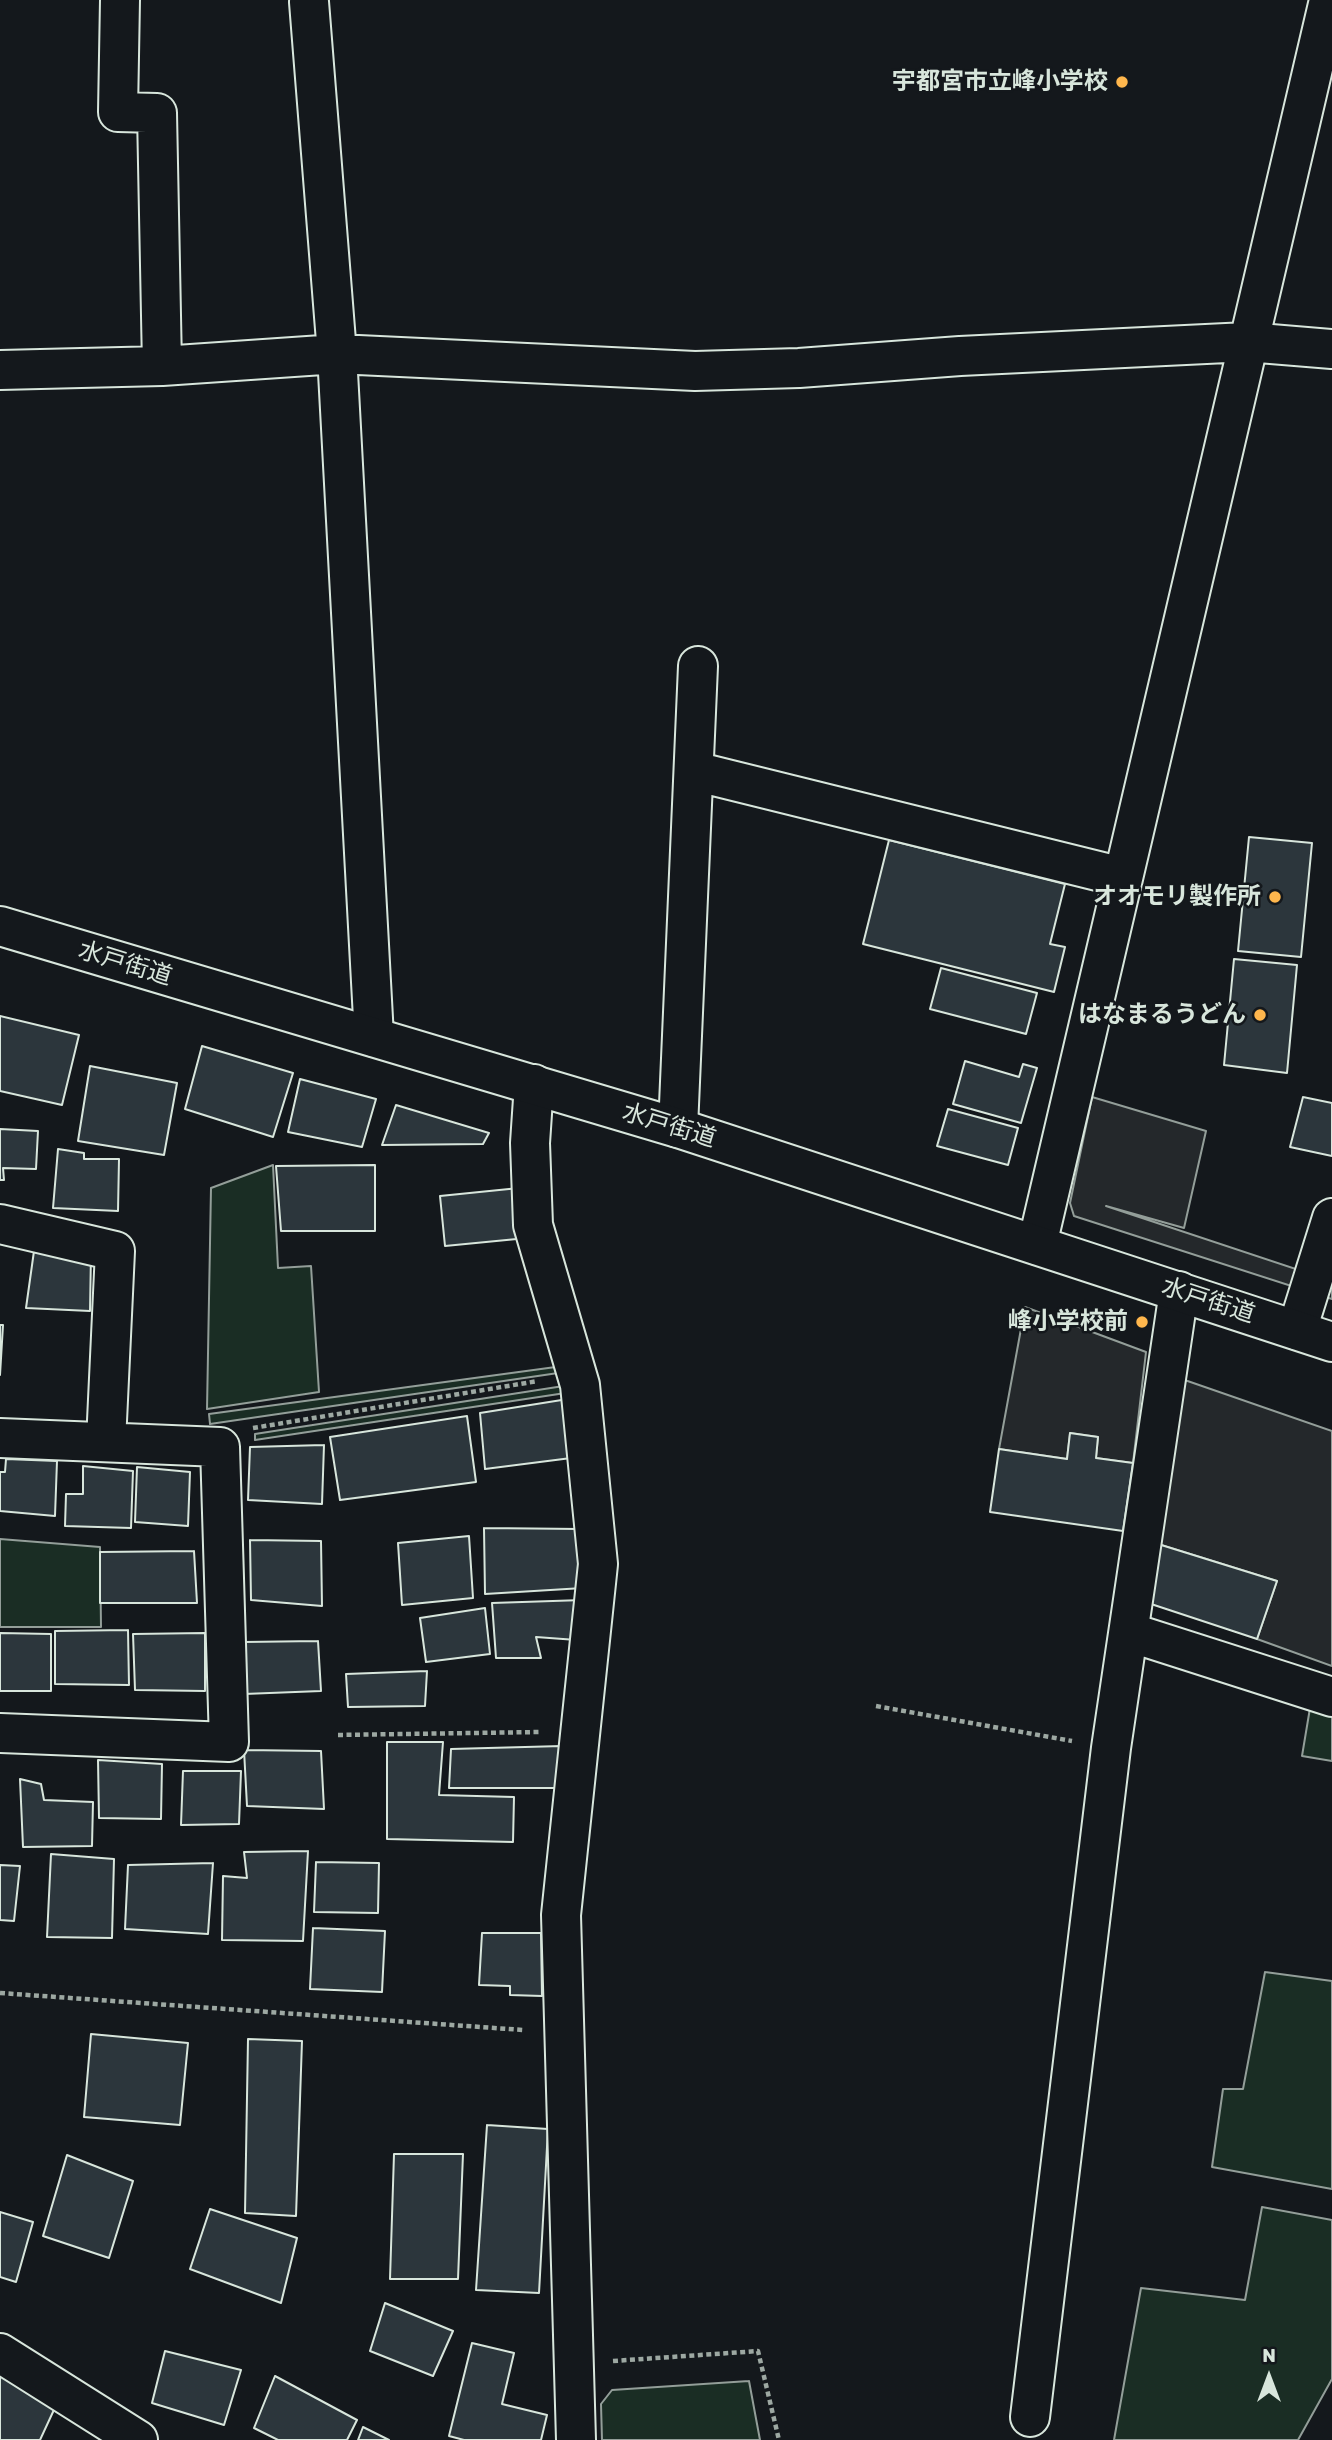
<!DOCTYPE html>
<html>
<head>
<meta charset="utf-8">
<style>
  body { margin:0 }
  #map { position:relative; width:1332px; height:2440px; overflow:hidden; background:#14181c; font-family:Rubik,sans-serif }
  canvas { display:block }
  .north { position:absolute; left:1234px; top:2342px; width:70px; height:70px; -webkit-text-stroke:5px #14181c; paint-order:stroke; rotate:0deg; font-size:19px; font-weight:700; line-height:28px; text-align:center; color:#d8e6dc }
  .north::after { content:''; display:block; margin:auto; width:24px; height:32px; background:#d8e6dc; clip-path:polygon(50% 0,100% 100%,50% 72%,0 100%) }
</style>
</head>
<body>
<div id="map">
<canvas width="1332" height="2440"></canvas>
<div class="north">N</div>
</div>
<script>
const context = document.querySelector('canvas').getContext('2d');
context.lineJoin = 'round';
function paint(path, color) {
  context.fillStyle = color;
  context.fill(path, 'evenodd');
}
function shape(rows) {
  const path = new Path2D();
  for (const r of rows) {
    path.moveTo(r[0], r[1]);
    for (let i = 2; i < r.length; i += 2) path.lineTo(r[i], r[i + 1]);
  }
  return path;
}
function strokePath(path, color, width, dash) {
  context.strokeStyle = color;
  context.lineWidth = width;
  context.lineCap = dash ? 'butt' : 'round';
  context.setLineDash(dash || []);
  context.stroke(path);
}
function label(font, color, halo, rows, align = 'center') {
  context.font = font + ' Rubik,"Noto Sans JP",sans-serif';
  context.lineWidth = 5;
  context.setLineDash([]);
  context.textBaseline = 'middle';
  context.strokeStyle = halo;
  context.fillStyle = color;
  for (const [text, x, y, turn = 0] of rows) {
    context.save();
    context.translate(x, y);
    context.rotate((+turn || 0) * Math.PI / 180);
    context.textAlign = isNaN(turn) ? turn : align;
    if (halo) context.strokeText(text, 0, 0);
    context.fillText(text, 0, 0);
    context.restore();
  }
}
const green = shape([
  [273,1165,278,1268,311,1266,319,1392,207,1409,211,1188,273,1165],
  [563,1366,565,1372,210,1424,209,1414,563,1366],
  [570,1385,572,1392,255,1440,255,1434,570,1385],
  [0,1539,100,1547,101,1627,0,1627,0,1539],
  [1310,1708,1332,1715,1332,1761,1302,1756,1310,1708],
  [1265,1972,1332,1981,1332,2189,1212,2167,1223,2089,1243,2089,1265,1972],
  [1262,2207,1332,2220,1332,2379,1298,2440,1114,2440,1141,2288,1245,2300,1262,2207],
  [749,2381,760,2440,602,2440,601,2404,612,2390,749,2381]
]);
const parking = shape([
  [1092,1097,1206,1131,1184,1228,1106,1206,1332,1281,1332,1299,1074,1216,1070,1203,1092,1097],
  [1025,1307,1146,1352,1133,1463,1096,1458,1098,1437,1070,1433,1067,1459,999,1449,1025,1307],
  [1176,1377,1332,1431,1332,1666,1257,1639,1277,1581,1158,1544,1176,1377]
]);
const building = shape([
  [1249,837,1312,843,1301,957,1238,951,1249,837],
  [889,840,1065,884,1050,944,1065,947,1054,992,863,944,889,840],
  [1234,959,1297,965,1287,1073,1224,1065,1234,959],
  [941,968,1037,993,1026,1034,930,1009,941,968],
  [0,1016,79,1035,62,1105,0,1091,0,1016],
  [202,1046,293,1073,273,1137,185,1109,202,1046],
  [965,1061,1019,1077,1023,1064,1037,1068,1021,1123,953,1104,965,1061],
  [90,1066,177,1083,164,1155,78,1141,90,1066],
  [300,1079,376,1099,362,1147,288,1132,300,1079],
  [1303,1097,1332,1103,1332,1156,1290,1147,1303,1097],
  [396,1105,489,1133,483,1144,382,1145,396,1105],
  [948,1109,1018,1128,1008,1165,937,1146,948,1109],
  [0,1129,38,1131,36,1169,3,1168,4,1180,0,1180,0,1129],
  [58,1149,84,1153,84,1159,119,1159,118,1211,53,1208,58,1149],
  [375,1165,375,1231,281,1231,276,1166,375,1165],
  [519,1188,527,1238,445,1246,440,1196,519,1188],
  [34,1251,91,1253,90,1311,26,1308,34,1251],
  [0,1325,3,1325,0,1375,0,1325],
  [568,1399,579,1457,485,1469,480,1413,568,1399],
  [467,1416,476,1482,340,1500,330,1437,467,1416],
  [1070,1433,1098,1437,1096,1458,1133,1463,1123,1531,990,1512,999,1449,1067,1459,1070,1433],
  [324,1445,322,1504,248,1500,250,1447,324,1445],
  [6,1459,57,1461,55,1516,0,1511,0,1472,5,1472,6,1459],
  [83,1466,133,1471,131,1528,65,1526,66,1494,83,1494,83,1466],
  [137,1467,190,1472,188,1526,135,1522,137,1467],
  [484,1528,580,1529,583,1588,485,1594,484,1528],
  [469,1536,473,1598,402,1605,398,1543,469,1536],
  [250,1540,321,1541,322,1606,251,1600,250,1540],
  [1158,1544,1277,1581,1257,1639,1142,1601,1158,1544],
  [194,1551,197,1603,100,1603,100,1552,194,1551],
  [583,1600,590,1641,536,1637,541,1658,496,1658,492,1603,583,1600],
  [485,1608,490,1654,426,1662,420,1618,485,1608],
  [128,1630,129,1685,55,1684,55,1631,128,1630],
  [0,1633,51,1634,51,1691,0,1691,0,1633],
  [205,1633,205,1691,135,1690,133,1634,205,1633],
  [318,1641,321,1691,244,1694,244,1642,318,1641],
  [427,1671,425,1706,348,1707,346,1674,427,1671],
  [387,1742,443,1742,439,1795,514,1797,513,1842,387,1839,387,1742],
  [562,1746,562,1788,449,1788,451,1749,562,1746],
  [244,1750,321,1751,324,1809,247,1806,244,1750],
  [98,1760,162,1764,161,1819,99,1818,98,1760],
  [183,1771,241,1771,239,1824,181,1825,183,1771],
  [20,1779,41,1784,44,1800,93,1802,92,1846,23,1847,20,1779],
  [308,1851,303,1941,222,1940,223,1876,247,1878,244,1852,308,1851],
  [51,1854,114,1859,112,1938,47,1937,51,1854],
  [316,1862,379,1863,378,1913,314,1912,316,1862],
  [213,1863,208,1934,125,1929,128,1865,213,1863],
  [0,1865,20,1866,14,1921,0,1920,0,1865],
  [313,1928,385,1931,382,1992,310,1989,313,1928],
  [482,1933,541,1933,542,1996,510,1995,510,1986,479,1985,482,1933],
  [91,2034,188,2043,180,2125,84,2117,91,2034],
  [248,2039,302,2041,296,2216,245,2213,248,2039],
  [487,2125,548,2129,539,2293,476,2290,487,2125],
  [394,2154,463,2154,458,2279,390,2279,394,2154],
  [67,2155,133,2181,109,2258,43,2236,67,2155],
  [210,2209,297,2238,281,2303,190,2269,210,2209],
  [0,2212,33,2222,16,2282,0,2277,0,2212],
  [385,2303,453,2331,433,2376,370,2351,385,2303],
  [472,2343,514,2353,502,2404,547,2415,541,2440,464,2440,449,2436,472,2343],
  [165,2351,241,2370,224,2425,152,2403,165,2351],
  [0,2373,59,2399,40,2440,0,2440,0,2373],
  [275,2376,357,2420,347,2440,278,2440,254,2428,275,2376],
  [363,2427,389,2440,358,2440,363,2427]
]);
const path = shape([
  [253,1428,538,1381],
  [876,1706,1072,1741],
  [338,1735,541,1732],
  [0,1993,523,2030],
  [613,2361,758,2351,779,2440]
]);
const minor = shape([
  [120,0,118,112,157,113,162,366],
  [309,2,337,354,374,1037],
  [0,370,162,366,337,354,695,371,799,368,960,356,1247,342,1332,349],
  [694,771,1122,877],
  [534,1084,530,1143,533,1225,580,1385,598,1564,561,1915,576,2440],
  [678,1128,698,666],
  [0,1224,115,1251,106,1442],
  [1037,1245,1329,0],
  [1297,1330,1332,1218],
  [0,1438,220,1447,229,1742,0,1733],
  [1129,1632,1332,1697],
  [0,2353,138,2440],
  [1030,2417,1111,1748,1179,1291]
]);
const highway = shape([
  [0,926,678,1128,1332,1342]
]);
const markers = [
  [1122,82,7,"#ffb74d"],
  [1275,897,7,"#ffb74d"],
  [1260,1015,7,"#ffb74d"],
  [1142,1322,7,"#ffb74d"]
];
const poiNames = [
  ["宇都宮市立峰小学校",1108,82],
  ["オオモリ製作所",1261,897],
  ["はなまるうどん",1246,1015],
  ["峰小学校前",1128,1322]
];
const streetNames = [
  ["水戸街道",125,964,17],
  ["水戸街道",669,1126,17],
  ["水戸街道",1208,1301,18]
];
paint(green, '#1a2d24');
strokePath(green, '#939e99', 2);
paint(parking, '#24282b');
strokePath(parking, '#939e99', 2);
paint(building, '#2c363c');
strokePath(building, '#d8e6dc', 2);
strokePath(minor, '#d8e6dc', 42);
strokePath(highway, '#d8e6dc', 42);
strokePath(path, '#9da8a2', 4.5, [5, 3.5]);
strokePath(minor, '#14181c', 38);
strokePath(highway, '#14181c', 38);
for (const [x, y, r, color] of markers) {
  const dot = new Path2D();
  dot.arc(x, y, r, 0, 2 * Math.PI);
  context.fillStyle = color;
  context.fill(dot);
  strokePath(dot, '#14181c', 2.5);
}
label('bold 24px', '#d8e6dc', '#14181c', poiNames, 'right');
label('24px', '#d8e6dc', '#14181c', streetNames);
</script>
</body>
</html>
